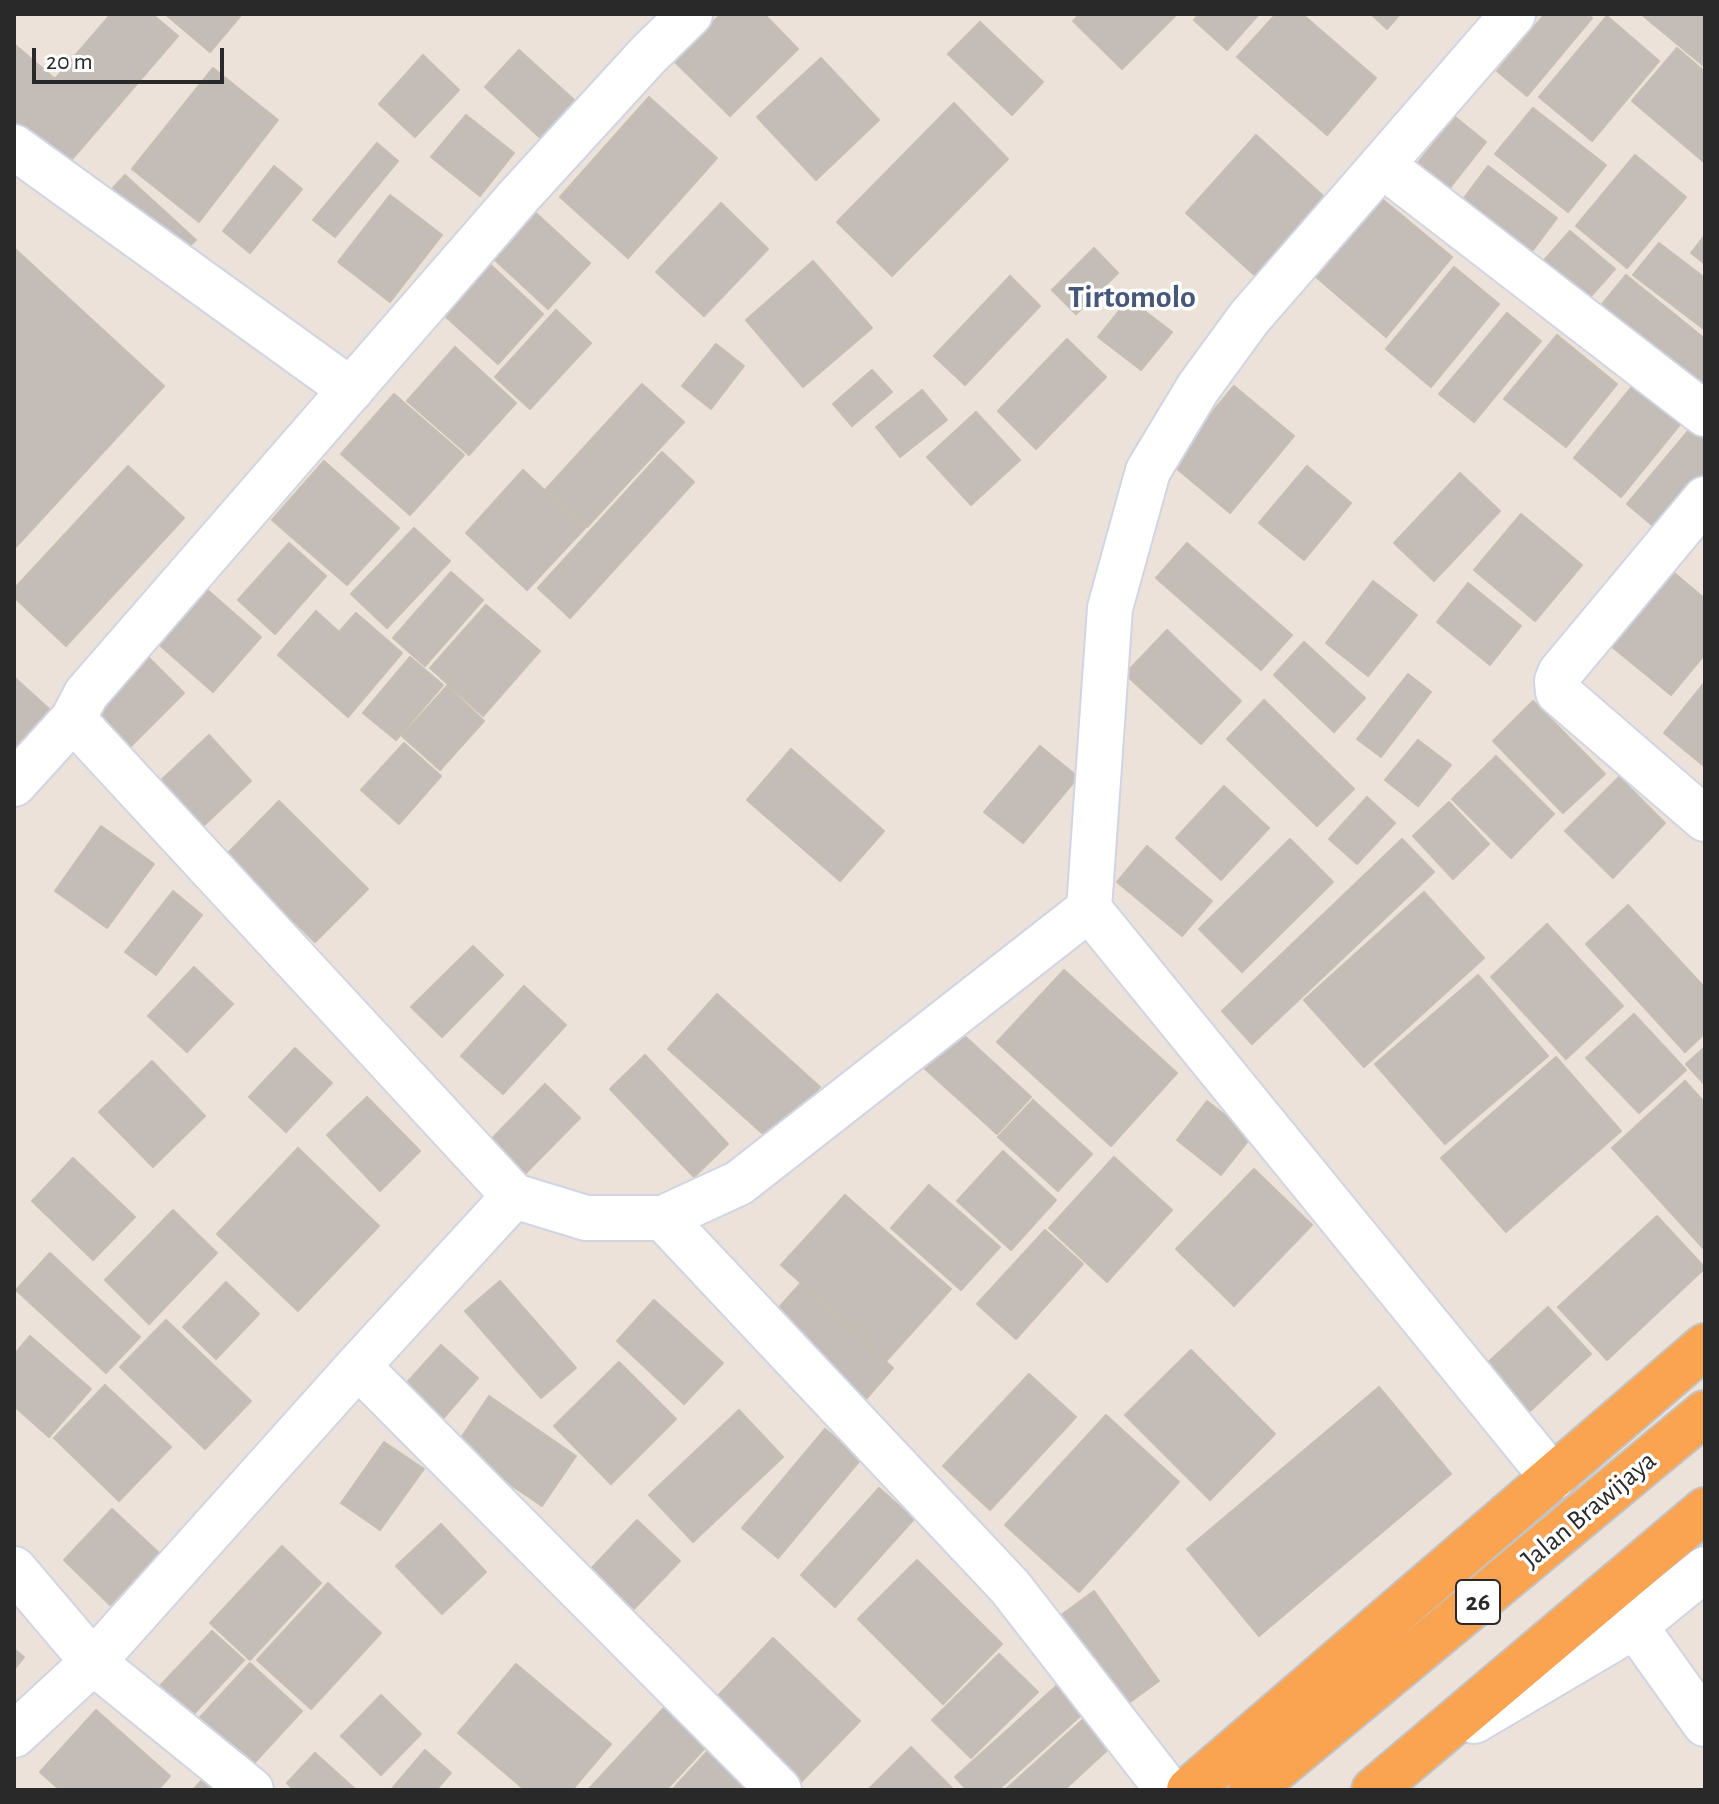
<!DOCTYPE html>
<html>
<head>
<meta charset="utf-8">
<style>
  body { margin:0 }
  #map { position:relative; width:1719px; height:1804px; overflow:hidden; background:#ece2d9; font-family:"Alegreya Sans",sans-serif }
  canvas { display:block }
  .frame { position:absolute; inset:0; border:16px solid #292929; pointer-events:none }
  .scale { position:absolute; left:32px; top:48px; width:192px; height:36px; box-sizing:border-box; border:4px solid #292929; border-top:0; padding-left:10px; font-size:24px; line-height:28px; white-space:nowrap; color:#292929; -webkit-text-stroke:6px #fff; paint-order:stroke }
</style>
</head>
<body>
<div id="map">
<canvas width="1719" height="1804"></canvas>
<div class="frame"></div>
<div class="scale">20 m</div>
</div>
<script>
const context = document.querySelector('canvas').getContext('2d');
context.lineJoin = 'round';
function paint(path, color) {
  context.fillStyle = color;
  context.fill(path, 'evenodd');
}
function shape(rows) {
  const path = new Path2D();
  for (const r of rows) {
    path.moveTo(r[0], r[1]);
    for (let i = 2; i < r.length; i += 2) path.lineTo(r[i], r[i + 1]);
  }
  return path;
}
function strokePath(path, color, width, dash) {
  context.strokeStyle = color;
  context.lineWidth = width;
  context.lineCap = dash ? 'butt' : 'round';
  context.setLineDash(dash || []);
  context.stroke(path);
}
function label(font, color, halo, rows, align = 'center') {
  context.font = font + ' "Alegreya Sans",sans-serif';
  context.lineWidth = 7;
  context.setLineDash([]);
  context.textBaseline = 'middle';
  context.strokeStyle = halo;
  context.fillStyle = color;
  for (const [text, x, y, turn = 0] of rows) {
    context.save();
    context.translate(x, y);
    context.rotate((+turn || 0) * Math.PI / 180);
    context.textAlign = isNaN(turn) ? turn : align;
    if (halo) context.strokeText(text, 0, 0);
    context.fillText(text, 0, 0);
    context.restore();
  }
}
const building = shape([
  [111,14,152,14,178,36,61,172,14,132,14,44,55,79,111,14],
  [165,14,242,14,210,52,165,14],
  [721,14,764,14,798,49,730,116,674,61,721,14],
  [1080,14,1177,14,1122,69,1073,21,1080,14],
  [1199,14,1259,14,1227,50,1194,20,1199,14],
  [1276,14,1302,14,1376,78,1327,135,1237,57,1276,14],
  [1371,14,1400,14,1387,29,1371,14],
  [1545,14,1587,14,1592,18,1527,96,1497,71,1545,14],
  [1641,14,1705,14,1705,67,1641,14],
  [1607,16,1659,61,1592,141,1539,97,1607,16],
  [980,22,1043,82,1012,115,948,54,980,22],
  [1677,48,1705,72,1705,163,1632,101,1677,48],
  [519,50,583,108,549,146,485,87,519,50],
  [423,55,459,90,415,137,379,104,423,55],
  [821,58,879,120,816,180,757,117,821,58],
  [213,68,278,120,199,222,132,169,213,68],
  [649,97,717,158,628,258,560,197,649,97],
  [954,103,1008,159,892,276,837,222,954,103],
  [1533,108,1606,165,1568,212,1495,154,1533,108],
  [466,115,514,153,480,196,431,157,466,115],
  [1455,117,1486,142,1449,189,1418,163,1455,117],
  [1256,135,1332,204,1261,281,1186,213,1256,135],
  [377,143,398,161,335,237,313,220,377,143],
  [1635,155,1686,197,1627,268,1576,226,1635,155],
  [274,166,302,189,250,253,223,231,274,166],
  [1488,166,1557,218,1530,254,1461,202,1488,166],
  [125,175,196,240,181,254,111,190,125,175],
  [390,195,442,235,390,302,338,262,390,195],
  [1382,199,1452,257,1386,337,1316,277,1382,199],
  [525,203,590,263,548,309,482,248,525,203],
  [721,203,768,249,704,316,656,272,721,203],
  [1570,231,1615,269,1583,305,1539,266,1570,231],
  [1705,235,1705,264,1691,253,1705,235],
  [1659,243,1705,278,1705,330,1633,275,1659,243],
  [14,248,164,386,14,549,14,248],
  [1094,248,1118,273,1076,314,1052,290,1094,248],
  [480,255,543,314,498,364,434,306,480,255],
  [813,261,872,328,803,387,746,320,813,261],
  [1454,267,1499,304,1431,387,1386,349,1454,267],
  [1626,275,1705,339,1705,382,1694,396,1594,314,1626,275],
  [1010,276,1040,306,965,385,934,356,1010,276],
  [1129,299,1172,332,1141,370,1098,337,1129,299],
  [556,310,591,343,530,409,495,377,556,310],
  [1507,313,1541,341,1474,422,1439,394,1507,313],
  [1557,335,1617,384,1566,447,1504,399,1557,335],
  [1067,339,1106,377,1036,449,998,411,1067,339],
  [716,344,744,366,711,409,682,386,716,344],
  [455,347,516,403,469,455,407,401,455,347],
  [872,370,892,392,852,426,833,404,872,370],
  [1635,383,1682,422,1621,497,1574,458,1635,383],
  [642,384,684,422,587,527,546,489,642,384],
  [1234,386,1294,436,1230,513,1170,463,1234,386],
  [922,390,947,420,900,457,876,427,922,390],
  [394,394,464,455,410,515,341,454,394,394],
  [976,412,1020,460,971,505,927,457,976,412],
  [1694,424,1705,433,1705,490,1666,537,1627,504,1694,424],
  [662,452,694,482,570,618,538,588,662,452],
  [324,461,399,528,347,585,272,520,324,461],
  [128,466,184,518,66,646,14,597,14,589,128,466],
  [1307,466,1351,503,1304,560,1259,523,1307,466],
  [523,470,585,528,527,590,466,533,523,470],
  [1460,473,1500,511,1434,581,1394,543,1460,473],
  [1521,514,1582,565,1535,621,1474,570,1521,514],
  [414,528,450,561,387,628,351,594,414,528],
  [289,543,326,576,275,634,238,600,289,543],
  [1187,543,1292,635,1261,670,1156,578,1187,543],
  [451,572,483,600,425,666,393,638,451,572],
  [1673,572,1705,599,1705,654,1671,695,1611,646,1673,572],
  [196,580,261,637,213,692,147,634,196,580],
  [1373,581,1417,615,1368,676,1326,643,1373,581],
  [1468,583,1521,626,1490,665,1437,622,1468,583],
  [486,605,540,651,483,716,430,668,486,605],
  [316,611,339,632,356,613,402,653,348,717,278,655,316,611],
  [1167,630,1241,701,1201,744,1125,674,1167,630],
  [1304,642,1365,698,1334,732,1274,675,1304,642],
  [144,653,184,693,129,748,89,708,144,653],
  [410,657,443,685,396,740,363,713,410,657],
  [1408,674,1431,692,1381,757,1357,739,1408,674],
  [14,677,49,709,14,748,14,677],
  [1705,682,1705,767,1664,733,1705,682],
  [447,686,484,721,440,770,402,736,447,686],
  [1264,700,1354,789,1317,826,1227,739,1264,700],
  [1533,701,1605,774,1563,813,1493,741,1533,701],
  [209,735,251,781,199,830,156,785,209,735],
  [1418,740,1451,765,1418,806,1385,780,1418,740],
  [404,743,441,776,399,824,361,790,404,743],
  [1040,746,1078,777,1023,843,984,812,1040,746],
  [791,749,884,831,840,881,747,800,791,749],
  [1496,756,1554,814,1511,858,1452,799,1496,756],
  [1619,777,1665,823,1613,878,1565,831,1619,777],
  [1224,786,1269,828,1221,880,1176,838,1224,786],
  [1367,797,1395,823,1357,864,1329,839,1367,797],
  [279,801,368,889,315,942,226,855,279,801],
  [1449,802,1489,844,1453,879,1413,836,1449,802],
  [101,826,154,864,107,928,55,891,101,826],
  [1290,839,1333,882,1242,972,1199,929,1290,839],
  [1402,839,1434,872,1252,1044,1222,1011,1402,839],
  [1147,846,1212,901,1182,936,1117,882,1147,846],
  [173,891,202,915,156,975,125,952,173,891],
  [1424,892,1484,958,1364,1067,1304,1000,1424,892],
  [1628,905,1705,988,1705,1033,1685,1052,1586,944,1628,905],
  [1547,924,1623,1006,1566,1059,1491,977,1547,924],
  [473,946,503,975,442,1037,411,1007,473,946],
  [194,967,233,1004,187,1052,148,1016,194,967],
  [1064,970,1177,1073,1111,1146,997,1042,1064,970],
  [1478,975,1548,1056,1445,1144,1375,1064,1478,975],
  [524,986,566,1025,503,1094,461,1056,524,986],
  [717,994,820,1087,771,1141,668,1049,717,994],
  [1634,1014,1686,1070,1639,1113,1586,1058,1634,1014],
  [957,1029,1031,1097,997,1134,924,1068,957,1029],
  [1705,1047,1705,1085,1686,1064,1705,1047],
  [295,1048,332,1083,286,1132,249,1097,295,1048],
  [645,1055,728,1144,694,1177,610,1089,645,1055],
  [1556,1057,1621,1131,1506,1232,1441,1158,1556,1057],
  [152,1061,205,1116,153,1167,99,1112,152,1061],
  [1685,1081,1705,1103,1703,1248,1612,1148,1685,1081],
  [545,1084,580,1118,514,1185,480,1151,545,1084],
  [367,1097,420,1151,380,1191,327,1135,367,1097],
  [1033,1100,1092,1154,1058,1191,998,1137,1033,1100],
  [1207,1101,1252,1136,1221,1175,1177,1140,1207,1101],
  [298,1148,379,1226,298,1311,217,1234,298,1148],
  [1003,1151,1056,1200,1011,1250,957,1201,1003,1151],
  [1114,1157,1172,1210,1107,1282,1049,1228,1114,1157],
  [73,1158,135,1217,93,1260,32,1201,73,1158],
  [1254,1169,1312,1225,1234,1306,1176,1249,1254,1169],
  [929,1185,1000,1247,961,1290,891,1228,929,1185],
  [845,1195,951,1289,887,1360,781,1265,845,1195],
  [173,1210,217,1253,149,1324,105,1280,173,1210],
  [1657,1216,1705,1268,1607,1360,1558,1307,1657,1216],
  [1045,1230,1083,1264,1016,1339,977,1304,1045,1230],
  [50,1253,140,1337,106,1373,16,1290,50,1253],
  [500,1281,576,1368,541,1398,465,1311,500,1281],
  [226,1282,259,1314,216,1359,183,1327,226,1282],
  [800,1284,893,1368,860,1406,766,1322,800,1284],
  [654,1300,723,1363,684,1404,617,1341,654,1300],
  [1548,1307,1591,1354,1528,1413,1484,1366,1548,1307],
  [166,1320,251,1401,205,1449,120,1367,166,1320],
  [30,1336,91,1389,49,1437,14,1406,14,1355,30,1336],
  [441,1345,478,1378,440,1422,402,1388,441,1345],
  [1191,1350,1275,1434,1210,1500,1125,1415,1191,1350],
  [619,1362,676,1419,611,1484,554,1426,619,1362],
  [1029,1374,1076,1417,990,1510,943,1466,1029,1374],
  [105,1385,171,1447,119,1501,54,1438,105,1385],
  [1379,1387,1451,1474,1259,1636,1187,1549,1379,1387],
  [489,1396,576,1456,542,1506,455,1447,489,1396],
  [739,1410,783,1457,693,1542,649,1495,739,1410],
  [1106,1415,1179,1482,1079,1592,1005,1525,1106,1415],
  [825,1429,861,1459,778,1558,742,1528,825,1429],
  [384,1442,424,1469,380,1530,341,1503,384,1442],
  [879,1488,914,1519,835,1607,801,1575,879,1488],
  [112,1509,159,1553,110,1605,64,1560,112,1509],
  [637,1520,680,1561,630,1613,588,1572,637,1520],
  [441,1524,486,1572,442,1614,396,1566,441,1524],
  [282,1546,321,1583,250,1660,210,1623,282,1546],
  [917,1560,1002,1644,943,1704,858,1619,917,1560],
  [328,1583,381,1633,311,1709,257,1660,328,1583],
  [1094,1591,1159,1681,1119,1710,1053,1621,1094,1591],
  [212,1631,244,1660,188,1720,156,1690,212,1631],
  [773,1638,860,1721,800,1783,713,1701,773,1638],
  [14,1649,24,1657,14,1670,14,1649],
  [999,1654,1038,1692,971,1758,932,1720,999,1654],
  [250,1663,302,1711,244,1774,192,1726,250,1663],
  [516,1664,611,1744,572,1790,525,1790,458,1733,516,1664],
  [1063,1680,1089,1708,998,1790,967,1790,955,1777,1063,1680],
  [381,1695,421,1734,381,1775,341,1736,381,1695],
  [673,1698,716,1736,666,1790,588,1790,673,1698],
  [96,1710,170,1776,158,1790,60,1790,40,1772,96,1710],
  [1089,1714,1115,1743,1064,1790,1005,1790,1089,1714],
  [716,1742,769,1790,672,1790,716,1742],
  [911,1747,954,1790,868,1790,911,1747],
  [425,1750,451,1773,436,1790,391,1790,425,1750],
  [315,1753,356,1790,294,1790,287,1783,315,1753],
  [212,1769,237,1790,193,1790,212,1769]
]);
const minor = shape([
  [14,147,351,390],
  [1382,165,1705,414],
  [1705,499,1560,673,1557,681,1558,692,1705,819],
  [73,719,514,1196,586,1218,663,1218,739,1183,1089,909,1110,608,1148,471,1198,388,1249,318,1513,14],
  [14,784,73,719,86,694,519,196,648,55,690,14],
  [1089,909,1553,1478],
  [663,1218,1010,1587,1168,1790],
  [358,1366,779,1790],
  [14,1569,93,1662,251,1790],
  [1635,1626,1705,1724],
  [14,1735,93,1662,358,1366,514,1196]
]);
const tertiary = shape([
  [1474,1721,1635,1626,1705,1569]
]);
const trunk = shape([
  [1189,1790,1705,1346],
  [1251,1790,1705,1413],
  [1374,1790,1705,1510]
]);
const shields = [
  [1478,1602,44]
];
const shieldNames = [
  ["26",1478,1602]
];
const streetNames = [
  ["Jalan Brawijaya",1589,1510,-40]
];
const quarterNames = [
  ["Tirtomolo",1132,297]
];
paint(building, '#c4bcb6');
strokePath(building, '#c7beb3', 2);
strokePath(minor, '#cfd5e3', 48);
strokePath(tertiary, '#cfd5e3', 48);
strokePath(trunk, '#c3c3c3', 48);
strokePath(minor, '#fff', 44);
strokePath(tertiary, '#fff', 44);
strokePath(trunk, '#faa452', 44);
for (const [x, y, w] of shields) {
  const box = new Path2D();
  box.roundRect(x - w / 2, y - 22, w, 44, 6);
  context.fillStyle = '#fff';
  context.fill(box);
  strokePath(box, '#292929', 2);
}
label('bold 26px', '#292929', null, shieldNames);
label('28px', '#292929', '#fff', streetNames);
label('bold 32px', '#47567b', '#fff', quarterNames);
</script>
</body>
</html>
